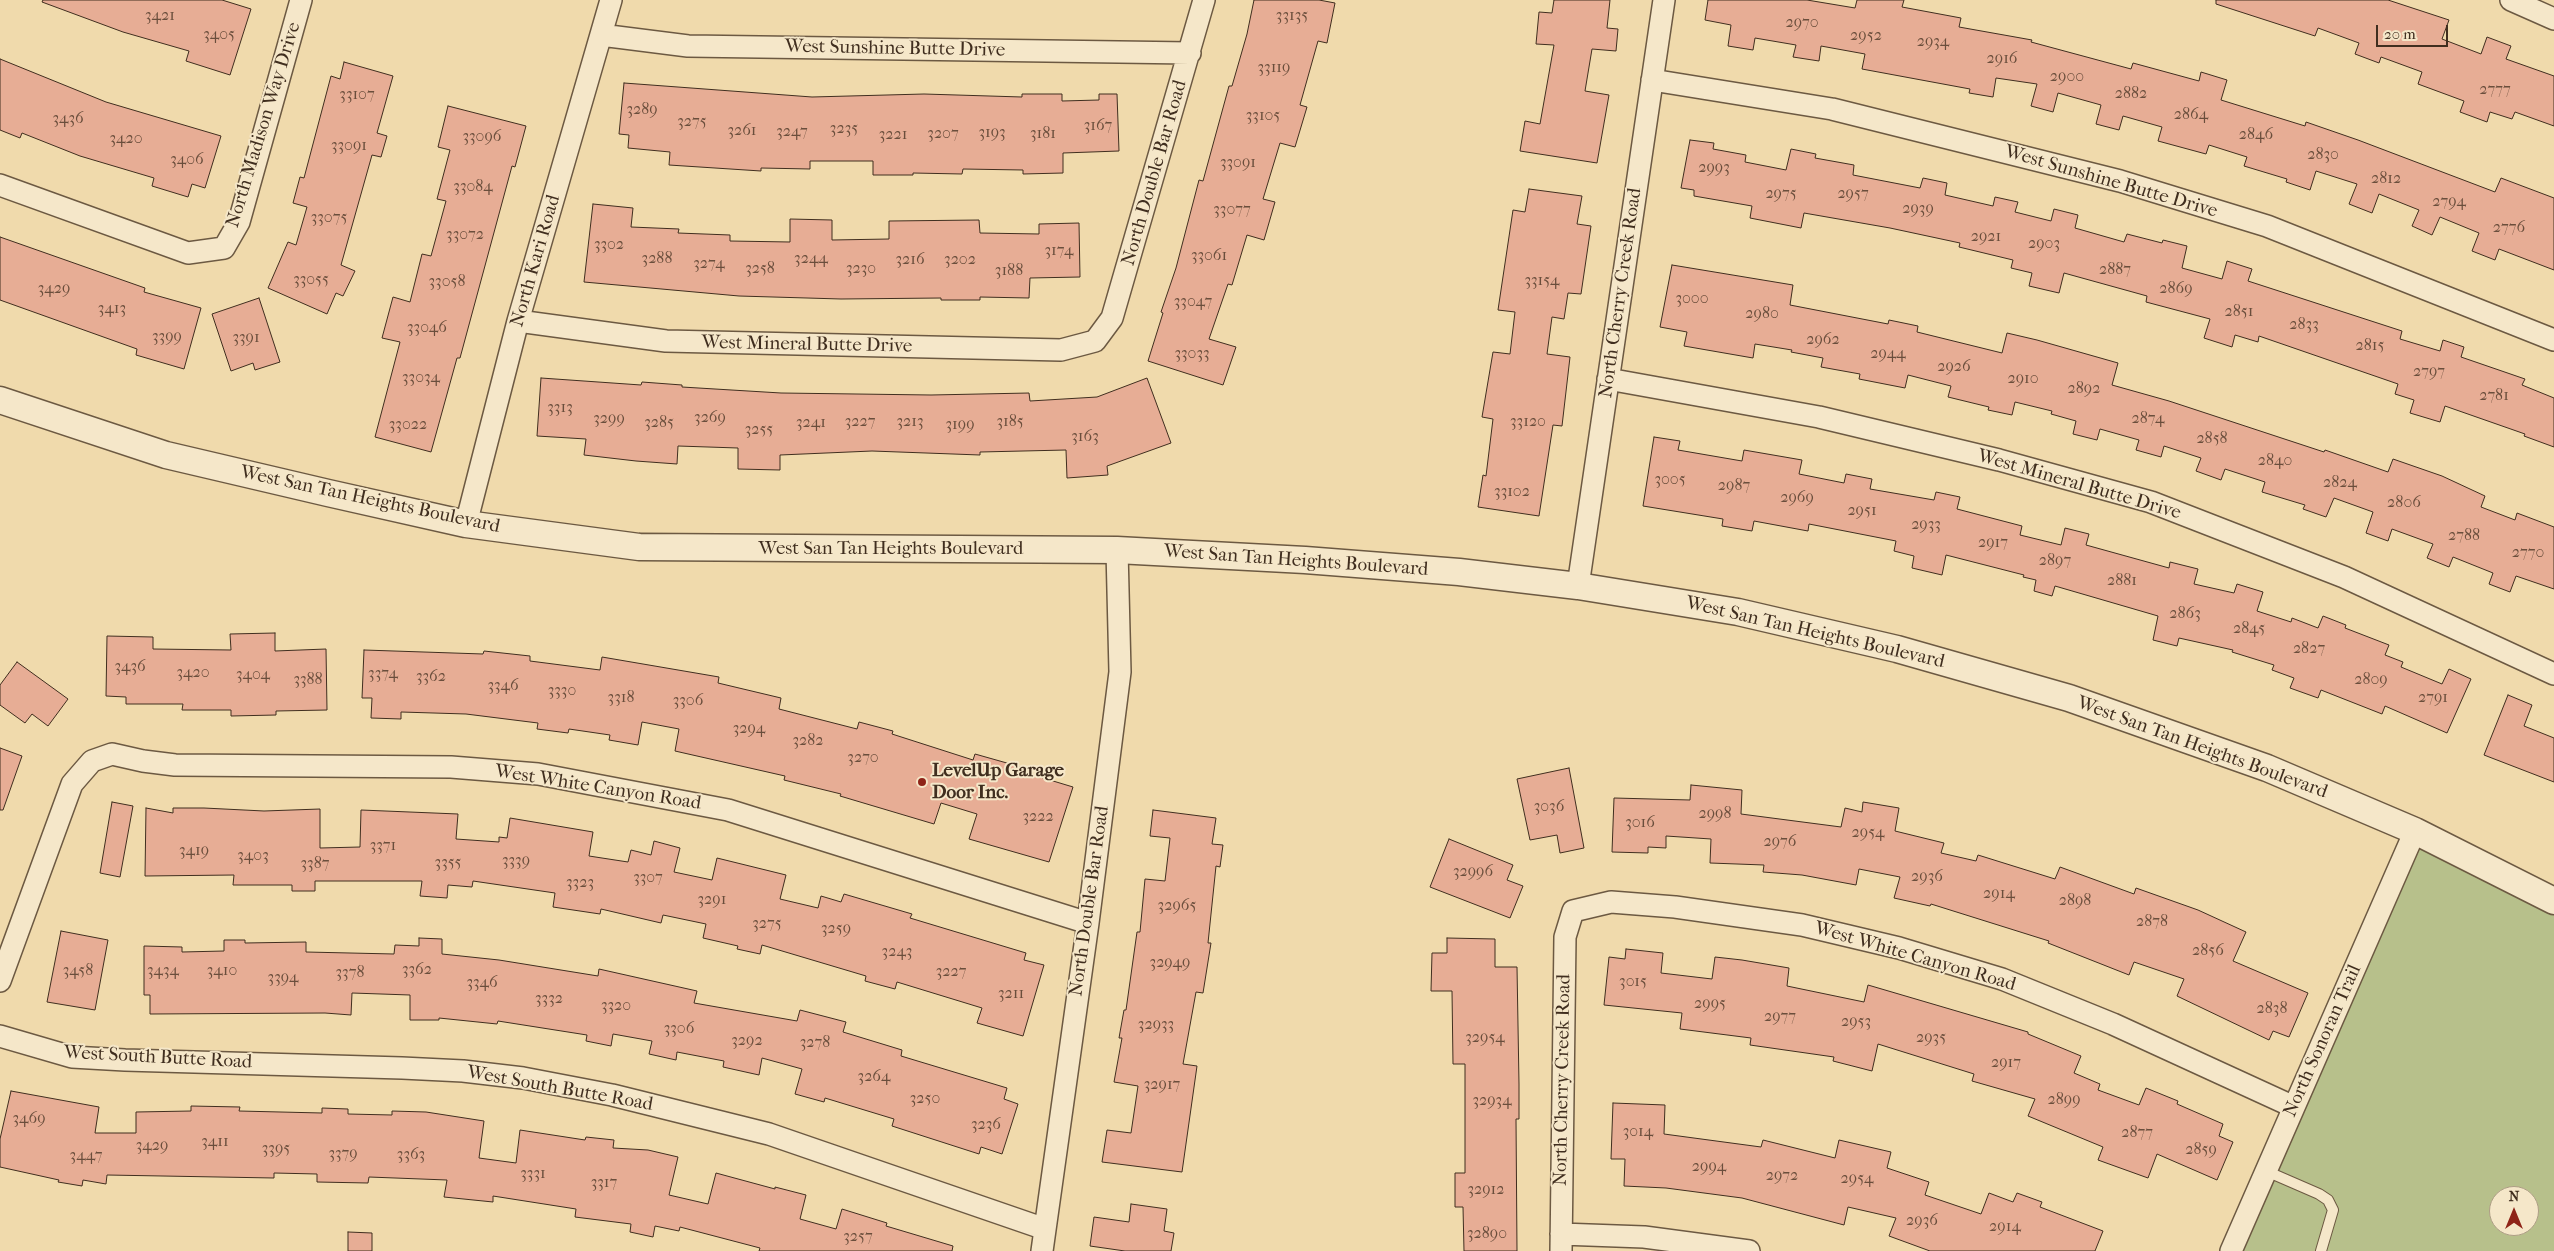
<!DOCTYPE html>
<html>
<head>
<meta charset="utf-8">
<style>
  body { margin:0 }
  #map { position:relative; width:2554px; height:1251px; overflow:hidden; background:#f0daac; font-family:"IM FELL French Canon",serif }
  canvas { display:block }
  .north { position:absolute; left:2489px; top:1186px; width:50px; height:50px; box-sizing:border-box; background:#f5e7c9; border:1px solid #ad9d85; border-radius:50%; rotate:0deg; font-size:14px; font-weight:700; line-height:20px; text-align:center; color:#402e1f }
  .north::after { content:''; display:block; margin:auto; width:18px; height:22px; background:#8f2418; clip-path:polygon(50% 0,100% 100%,50% 72%,0 100%) }
  .scale { position:absolute; left:2376px; top:25px; width:72px; height:22px; box-sizing:border-box; border:2px solid #402e1f; border-top:0; padding-left:6px; font-size:15px; line-height:18px; white-space:nowrap; color:#402e1f; -webkit-text-stroke:4px #f5e7c9; paint-order:stroke }
</style>
</head>
<body>
<div id="map">
<canvas width="2554" height="1251"></canvas>
<div class="north">N</div>
<div class="scale">20 m</div>
</div>
<script>
const context = document.querySelector('canvas').getContext('2d');
context.lineJoin = 'round';
function paint(path, color) {
  context.fillStyle = color;
  context.fill(path, 'evenodd');
}
function shape(rows) {
  const path = new Path2D();
  for (const r of rows) {
    path.moveTo(r[0], r[1]);
    for (let i = 2; i < r.length; i += 2) path.lineTo(r[i], r[i + 1]);
  }
  return path;
}
function strokePath(path, color, width, dash) {
  context.strokeStyle = color;
  context.lineWidth = width;
  context.lineCap = dash ? 'butt' : 'round';
  context.setLineDash(dash || []);
  context.stroke(path);
}
function label(font, color, halo, rows, align = 'center') {
  context.font = font + ' "IM FELL French Canon",serif';
  context.lineWidth = 4;
  context.setLineDash([]);
  context.textBaseline = 'middle';
  context.strokeStyle = halo;
  context.fillStyle = color;
  for (const [text, x, y, turn = 0] of rows) {
    context.save();
    context.translate(x, y);
    context.rotate((+turn || 0) * Math.PI / 180);
    context.textAlign = isNaN(turn) ? turn : align;
    if (halo) context.strokeText(text, 0, 0);
    context.fillText(text, 0, 0);
    context.restore();
  }
}
const green = shape([
  [2415,831,2554,901,2554,1251,2231,1251],
  [2499,1196,2529,1196,2529,1226,2499,1226]
]);
const building = shape([
  [43,0,222,0,251,9,230,75,186,61,189,51,123,32,42,2,43,0],
  [1254,0,1319,0,1335,3,1327,43,1318,41,1300,105,1307,107,1295,147,1280,143,1263,199,1275,202,1264,240,1247,235,1232,285,1228,284,1209,339,1236,347,1223,385,1148,361,1163,313,1161,312,1176,268,1199,180,1203,181,1229,86,1232,86,1247,34,1254,0],
  [1554,0,1610,0,1607,28,1618,29,1616,51,1592,49,1585,91,1609,95,1597,163,1520,151,1525,121,1540,124,1554,45,1536,44,1539,12,1552,13,1554,0],
  [1708,0,1807,0,1855,8,1857,0,1904,0,1902,7,1961,18,1959,27,2032,40,2031,42,2131,69,2133,63,2199,81,2201,72,2227,80,2221,100,2305,126,2306,122,2358,140,2495,192,2501,178,2554,198,2554,270,2499,249,2495,260,2472,251,2479,233,2440,217,2432,235,2412,226,2419,210,2379,194,2372,213,2349,204,2357,184,2316,171,2310,190,2286,182,2287,179,2244,166,2247,157,2209,145,2206,154,2158,141,2162,127,2123,116,2119,130,2096,124,2101,105,2058,93,2053,112,2031,106,2037,84,1996,78,1993,97,1969,93,1970,89,1862,69,1865,54,1821,46,1819,61,1793,57,1796,45,1755,38,1753,50,1728,46,1731,25,1705,20,1708,0],
  [2216,0,2388,0,2449,20,2442,39,2481,54,2487,37,2511,46,2506,59,2554,76,2554,126,2515,112,2512,119,2490,112,2487,122,2460,112,2464,101,2418,84,2422,72,2381,57,2379,63,2355,54,2359,43,2318,28,2315,36,2216,4,2216,0],
  [0,59,106,102,221,136,205,188,192,184,188,197,152,186,154,178,80,156,22,133,20,138,0,130,0,59],
  [344,62,393,76,377,133,387,136,381,157,372,155,341,265,355,271,343,296,336,293,327,314,268,288,288,242,296,245,307,207,293,203,300,177,304,178,331,76,340,79,344,62],
  [624,83,812,97,924,94,1022,97,1022,94,1062,94,1062,101,1099,100,1099,94,1117,94,1119,151,1063,153,1063,173,1023,174,1023,170,963,169,962,174,913,173,913,175,873,175,873,161,810,161,810,169,761,168,761,171,669,165,670,152,628,148,629,135,619,134,624,83],
  [448,106,526,126,515,167,512,166,460,358,457,358,431,452,375,437,400,342,382,338,393,297,410,302,422,254,431,256,446,201,437,199,450,150,438,147,448,106],
  [1690,140,1714,143,1713,149,1746,155,1745,162,1786,170,1791,149,1816,154,1815,158,1854,165,1853,175,1920,188,1923,178,1947,183,1945,195,1993,206,1995,197,2018,202,2015,212,2051,221,2054,209,2078,215,2075,228,2124,242,2127,234,2162,243,2163,240,2187,246,2182,268,2222,279,2227,261,2252,269,2248,281,2402,331,2400,339,2440,351,2443,340,2464,347,2461,357,2525,379,2522,385,2554,398,2554,447,2524,436,2525,434,2445,406,2440,422,2410,413,2414,400,2395,394,2398,384,2259,336,2258,342,2235,335,2232,347,2204,338,2210,319,2146,302,2147,296,2064,273,2059,293,2029,286,2032,273,2011,268,2013,260,1959,247,1960,243,1890,228,1804,213,1801,228,1750,218,1752,206,1694,196,1694,190,1681,188,1690,140],
  [1529,189,1582,196,1577,224,1591,226,1581,294,1568,293,1564,319,1552,317,1547,354,1570,357,1562,426,1553,425,1539,516,1478,507,1483,475,1486,476,1493,419,1482,417,1493,352,1510,354,1515,312,1498,310,1513,210,1525,212,1529,189],
  [593,204,633,208,631,227,679,229,678,233,730,235,730,241,790,242,790,219,832,220,832,240,889,239,889,221,979,220,980,233,1039,234,1039,224,1079,223,1080,277,1030,278,1029,298,980,297,980,300,941,300,941,298,841,299,739,296,584,282,593,204],
  [0,237,145,288,144,292,201,308,184,369,136,355,137,349,0,300,0,237],
  [1672,265,1793,285,1790,305,1888,324,1889,320,1918,326,1917,332,2002,353,2007,333,2037,340,2118,363,2112,385,2169,401,2324,452,2325,450,2388,472,2393,459,2442,476,2485,496,2481,507,2515,520,2517,513,2554,527,2554,589,2516,576,2510,592,2489,584,2493,573,2453,557,2449,567,2427,558,2433,544,2392,529,2388,541,2366,533,2373,512,2334,498,2326,517,2303,509,2305,505,2262,492,2265,482,2225,469,2221,480,2196,471,2201,458,2164,446,2161,457,2136,450,2139,440,2100,429,2097,440,2073,434,2076,421,2051,414,2052,411,2015,402,2012,415,1988,410,1989,407,1948,397,1951,386,1908,375,1905,388,1859,379,1860,374,1821,367,1823,358,1791,352,1792,350,1755,344,1753,358,1684,346,1687,332,1660,327,1672,265],
  [259,298,280,362,255,370,253,363,231,371,212,314,259,298],
  [541,378,641,385,642,382,682,385,682,387,781,393,931,395,1029,393,1030,401,1097,397,1147,378,1171,443,1107,466,1108,475,1067,478,1066,450,980,452,980,455,872,451,780,455,780,470,738,469,738,448,678,446,677,464,636,461,584,455,586,439,537,436,541,378],
  [1654,437,1680,441,1678,450,1742,461,1744,450,1802,460,1799,474,1844,483,1846,474,1872,479,1870,489,1934,500,1936,492,1960,497,1957,509,2022,526,2020,535,2061,545,2065,528,2089,534,2086,545,2169,568,2170,562,2198,569,2194,584,2234,593,2237,584,2263,592,2257,611,2291,622,2292,618,2318,628,2323,616,2346,625,2345,628,2389,645,2385,655,2403,662,2401,667,2442,684,2449,669,2471,679,2447,733,2385,706,2382,714,2321,690,2318,698,2290,688,2294,678,2272,670,2274,665,2232,652,2233,650,2179,638,2177,646,2153,640,2158,616,2055,586,2052,596,2034,591,2036,580,2023,577,2024,575,1946,555,1942,575,1912,568,1914,556,1894,551,1896,541,1809,524,1808,531,1754,521,1752,531,1722,526,1723,519,1643,506,1654,437],
  [275,633,275,651,326,649,327,710,276,711,276,715,231,716,231,710,182,710,183,704,126,704,126,697,106,696,107,636,153,637,153,649,231,650,230,634,275,633],
  [364,650,483,654,484,651,530,656,530,661,600,670,602,657,719,677,718,683,781,698,779,709,857,729,859,722,893,731,892,734,973,760,975,754,1021,767,1020,771,1073,787,1049,862,969,839,977,814,941,803,934,824,840,796,841,794,784,780,785,776,675,751,679,729,642,722,638,745,609,740,610,735,569,729,568,733,537,729,538,723,466,714,401,712,401,719,371,718,372,698,362,698,364,650],
  [17,662,68,699,48,726,32,714,25,723,0,705,0,685,17,662],
  [2508,695,2532,705,2524,726,2554,738,2554,782,2484,755,2508,695],
  [0,748,22,756,3,810,0,810,0,748],
  [1569,768,1584,848,1560,853,1557,835,1530,840,1517,779,1569,768],
  [1691,785,1742,790,1741,814,1841,827,1845,808,1862,812,1863,802,1899,808,1895,831,1944,843,1941,853,1976,861,1978,855,2055,879,2060,867,2134,894,2136,888,2198,910,2246,932,2233,961,2308,993,2289,1037,2273,1031,2269,1040,2177,996,2184,979,2134,962,2129,975,2048,943,2049,941,1931,904,1930,906,1894,898,1900,877,1859,869,1856,885,1802,875,1763,872,1764,865,1710,863,1711,839,1666,836,1666,848,1648,847,1648,853,1612,852,1614,798,1690,800,1691,785],
  [112,802,133,806,120,877,100,873,112,802],
  [146,808,173,813,173,808,204,808,264,811,320,809,320,848,360,847,361,810,458,814,456,839,499,842,499,837,507,838,510,818,593,832,589,856,628,862,631,850,651,855,654,841,680,848,674,872,712,880,717,858,786,875,780,899,818,908,821,896,841,902,844,894,912,914,910,918,1026,953,1024,960,1044,965,1023,1036,977,1023,982,1008,897,982,895,989,865,981,866,976,762,945,760,954,737,949,738,946,703,938,706,924,663,915,661,923,601,909,600,914,553,907,555,893,473,881,472,887,448,885,447,898,420,896,422,881,315,881,315,891,292,891,292,885,233,885,234,875,145,876,146,808],
  [1153,810,1216,818,1212,844,1223,845,1220,867,1216,866,1208,943,1211,943,1203,993,1196,992,1183,1064,1197,1066,1182,1172,1102,1162,1107,1130,1131,1133,1138,1086,1114,1082,1122,1038,1119,1038,1124,1010,1126,1010,1137,932,1140,932,1145,879,1165,881,1170,838,1150,836,1153,810],
  [1449,839,1513,865,1507,880,1523,886,1510,918,1430,887,1449,839],
  [61,931,108,940,95,1010,47,1002,61,931],
  [419,938,442,939,442,954,499,960,598,976,599,969,697,991,694,1003,797,1021,800,1010,846,1022,843,1032,902,1050,901,1056,1007,1088,1004,1099,1018,1104,1002,1154,981,1147,979,1154,892,1126,894,1119,825,1098,824,1102,795,1094,802,1069,762,1058,759,1075,723,1067,724,1061,677,1052,676,1060,649,1054,652,1041,613,1034,611,1046,586,1041,587,1035,498,1021,497,1024,439,1018,439,1020,410,1020,410,995,352,993,351,1015,325,1013,150,1014,150,995,144,995,144,946,182,947,182,952,224,951,224,940,245,940,245,943,306,942,306,952,394,954,395,945,419,946,419,938],
  [1447,938,1495,939,1495,967,1517,967,1519,1084,1519,1119,1516,1119,1517,1251,1464,1251,1463,1207,1455,1207,1455,1173,1465,1173,1465,1064,1453,1064,1452,991,1431,991,1432,953,1447,953,1447,938],
  [1626,949,1663,953,1661,973,1712,979,1715,957,1742,960,1789,968,1787,986,1864,1002,1868,985,2028,1032,2028,1034,2081,1056,2074,1073,2100,1084,2098,1090,2139,1105,2146,1088,2178,1101,2177,1104,2223,1124,2219,1136,2233,1142,2217,1180,2157,1154,2148,1178,2098,1160,2103,1147,2028,1116,2035,1099,1972,1081,1974,1074,1878,1044,1872,1071,1833,1061,1834,1057,1750,1045,1751,1038,1680,1029,1682,1013,1604,1005,1609,957,1625,959,1626,949],
  [11,1091,99,1107,95,1133,136,1133,136,1112,191,1111,191,1106,240,1107,239,1111,322,1113,322,1108,348,1109,348,1114,392,1115,392,1111,426,1112,484,1121,479,1158,516,1163,520,1130,585,1140,586,1137,614,1140,613,1148,648,1150,678,1157,669,1195,708,1204,716,1173,775,1189,775,1187,806,1195,800,1219,836,1229,842,1209,887,1223,886,1226,953,1246,952,1251,759,1251,760,1248,680,1227,679,1231,655,1226,653,1237,630,1232,631,1224,575,1217,576,1209,493,1196,493,1202,444,1197,447,1180,369,1177,368,1183,317,1182,317,1174,274,1173,274,1178,107,1175,106,1184,83,1180,82,1186,58,1182,59,1180,0,1167,0,1139,11,1091],
  [1613,1103,1665,1105,1664,1134,1761,1147,1763,1140,1835,1158,1839,1140,1891,1152,1887,1168,1929,1182,1925,1195,1981,1214,1989,1193,2013,1202,2017,1193,2042,1202,2040,1207,2103,1231,2095,1251,1930,1251,1889,1236,1896,1218,1848,1207,1844,1225,1742,1198,1666,1188,1624,1186,1625,1159,1611,1159,1613,1103],
  [1131,1204,1167,1209,1164,1231,1174,1233,1171,1251,1125,1251,1090,1246,1094,1217,1129,1222,1131,1204],
  [348,1232,372,1233,372,1251,348,1251,348,1232]
]);
const service = shape([
  [2266,1171,2319,1194,2328,1200,2333,1210,2321,1251]
]);
const minor = shape([
  [2511,0,2554,19],
  [601,35,688,46,1190,53],
  [1652,80,1832,109,2120,181,2267,226,2554,340],
  [0,185,188,253,224,248,239,222,301,0],
  [518,321,666,341,1061,350,1095,341,1112,318,1204,0],
  [1608,379,1819,417,1999,460,2151,502,2344,577,2554,674],
  [466,524,518,321,611,0],
  [1578,586,1664,0],
  [0,981,72,784,92,761,112,754,143,761,175,765,451,767,538,774,728,810,1088,923],
  [0,1036,72,1057,125,1060,402,1068,463,1071,523,1078,612,1095,769,1134,1045,1229],
  [1561,1234,1644,1237,1749,1251],
  [1042,1251,1088,923,1120,672,1117,550],
  [1561,1251,1565,937,1573,911,1611,902,1675,907,1802,925,1899,948,2002,979,2113,1024,2294,1107],
  [2231,1251,2415,831]
]);
const tertiary = shape([
  [0,400,166,455,328,493,466,524,639,547,1117,550,1305,560,1459,572,1578,586,1738,612,1897,649,2069,698,2267,768,2415,831,2554,901]
]);
const markers = [
  [922,782,5,"#8f2418"]
];
const numberNames = [
  ["3421",160,16],
  ["33135",1292,16],
  ["2970",1802,23],
  ["3405",219,35],
  ["2952",1866,36],
  ["2934",1933,42],
  ["2916",2002,59],
  ["33119",1274,68],
  ["2900",2067,77],
  ["2777",2495,90],
  ["2882",2131,94],
  ["33107",357,95],
  ["3289",642,110],
  ["2864",2191,115],
  ["33105",1263,116],
  ["3436",68,119],
  ["3275",692,122],
  ["3167",1098,126],
  ["3235",844,129],
  ["3261",742,131],
  ["3247",792,132],
  ["3193",992,133],
  ["3207",943,134],
  ["3181",1043,134],
  ["3221",893,135],
  ["2846",2256,135],
  ["33096",482,137],
  ["3420",126,139],
  ["33091",349,146],
  ["2830",2323,155],
  ["3406",187,160],
  ["33091",1238,163],
  ["2993",1714,168],
  ["2812",2386,179],
  ["33084",473,187],
  ["2975",1781,194],
  ["2957",1853,194],
  ["2794",2449,202],
  ["2939",1918,209],
  ["33077",1232,210],
  ["33075",329,218],
  ["2776",2509,228],
  ["33072",465,235],
  ["2921",1986,237],
  ["2903",2044,244],
  ["3302",609,245],
  ["3174",1059,251],
  ["33061",1209,256],
  ["3288",657,259],
  ["3244",811,259],
  ["3216",910,260],
  ["3202",960,260],
  ["3274",709,264],
  ["3258",760,269],
  ["3230",861,269],
  ["2887",2115,270],
  ["3188",1009,271],
  ["33055",311,280],
  ["33154",1542,281],
  ["33058",447,282],
  ["3429",54,289],
  ["2869",2176,289],
  ["3000",1692,299],
  ["33047",1193,302],
  ["3413",112,309],
  ["2851",2239,312],
  ["2980",1762,314],
  ["2833",2304,325],
  ["33046",427,328],
  ["3399",167,337],
  ["3391",246,338],
  ["2962",1823,340],
  ["2815",2370,346],
  ["33033",1192,354],
  ["2944",1888,354],
  ["2926",1954,367],
  ["2797",2429,372],
  ["33034",421,378],
  ["2910",2023,379],
  ["2892",2084,389],
  ["2781",2494,396],
  ["3313",560,408],
  ["3269",710,418],
  ["3299",609,419],
  ["2874",2148,419],
  ["3227",860,422],
  ["3213",910,422],
  ["3185",1010,422],
  ["33120",1528,422],
  ["3285",659,423],
  ["3241",811,423],
  ["33022",408,425],
  ["3199",960,425],
  ["3255",759,430],
  ["3163",1085,437],
  ["2858",2212,439],
  ["2840",2275,461],
  ["3005",1670,480],
  ["2824",2340,483],
  ["2987",1734,486],
  ["33102",1512,492],
  ["2969",1797,498],
  ["2806",2404,503],
  ["2951",1862,511],
  ["2933",1926,525],
  ["2788",2464,536],
  ["2917",1993,543],
  ["2770",2528,553],
  ["2897",2055,561],
  ["2881",2122,581],
  ["2863",2185,614],
  ["2845",2249,629],
  ["2827",2309,649],
  ["3436",130,667],
  ["3420",193,673],
  ["3374",383,674],
  ["3404",253,675],
  ["3362",431,677],
  ["3388",308,680],
  ["2809",2371,680],
  ["3346",503,686],
  ["3330",562,691],
  ["3318",621,698],
  ["2791",2433,698],
  ["3306",688,701],
  ["3294",749,729],
  ["3282",808,741],
  ["3270",863,758],
  ["3036",1549,807],
  ["2998",1715,814],
  ["3222",1038,817],
  ["3016",1640,823],
  ["2954",1868,833],
  ["2976",1780,842],
  ["3371",383,846],
  ["3419",194,851],
  ["3403",253,856],
  ["3339",516,861],
  ["3355",448,863],
  ["3387",315,864],
  ["32996",1473,872],
  ["2936",1927,877],
  ["3307",648,878],
  ["3323",580,883],
  ["2914",1999,894],
  ["3291",712,900],
  ["2898",2075,901],
  ["32965",1177,906],
  ["2878",2152,922],
  ["3275",767,924],
  ["3259",836,929],
  ["2856",2208,951],
  ["3243",897,952],
  ["32949",1170,963],
  ["3362",417,970],
  ["3458",78,971],
  ["3434",163,971],
  ["3410",222,971],
  ["3227",951,972],
  ["3378",350,973],
  ["3394",283,978],
  ["3015",1633,982],
  ["3346",482,983],
  ["3211",1011,994],
  ["3332",549,999],
  ["2995",1710,1004],
  ["3320",616,1006],
  ["2838",2272,1009],
  ["2977",1780,1017],
  ["2953",1856,1022],
  ["32933",1156,1025],
  ["3306",679,1029],
  ["32954",1485,1038],
  ["2935",1931,1038],
  ["3292",747,1041],
  ["3278",815,1043],
  ["2917",2006,1063],
  ["3264",874,1077],
  ["32917",1162,1085],
  ["3250",925,1099],
  ["2899",2064,1100],
  ["32934",1492,1101],
  ["3469",29,1119],
  ["3236",986,1125],
  ["3014",1638,1132],
  ["2877",2137,1133],
  ["3411",215,1142],
  ["3429",152,1146],
  ["3395",276,1149],
  ["2859",2201,1150],
  ["3379",343,1154],
  ["3363",411,1155],
  ["3447",86,1156],
  ["2994",1709,1167],
  ["3331",533,1174],
  ["2972",1782,1176],
  ["2954",1857,1179],
  ["3317",604,1183],
  ["32912",1486,1190],
  ["2936",1922,1221],
  ["2914",2005,1227],
  ["32890",1487,1234],
  ["3257",858,1237]
];
const streetNames = [
  ["West Sunshine Butte Drive",895,49,1],
  ["North Madison Way Drive",264,125,-73],
  ["North Double Bar Road",1155,173,-74],
  ["West Sunshine Butte Drive",2111,182,16],
  ["North Kari Road",536,261,-74],
  ["North Cherry Creek Road",1621,293,-82],
  ["West Mineral Butte Drive",807,345,1],
  ["West Mineral Butte Drive",2079,485,16],
  ["West San Tan Heights Boulevard",370,500,12],
  ["West San Tan Heights Boulevard",891,549],
  ["West San Tan Heights Boulevard",1296,561,4],
  ["West San Tan Heights Boulevard",1815,633,13],
  ["West San Tan Heights Boulevard",2202,748,20],
  ["West White Canyon Road",598,788,9],
  ["North Double Bar Road",1090,901,-82],
  ["West White Canyon Road",1915,957,16],
  ["North Sonoran Trail",2323,1041,-66],
  ["West South Butte Road",158,1058,3],
  ["North Cherry Creek Road",1563,1080,-89],
  ["West South Butte Road",560,1089,10]
];
const poiNames = [
  ["LevelUp Garage",932,771],
  ["Door Inc.",932,793]
];
paint(green, '#b7c08b');
paint(building, '#e7ad95');
strokePath(building, '#402e1f', 1);
strokePath(service, '#6c5942', 12);
strokePath(minor, '#6c5942', 24);
strokePath(tertiary, '#6c5942', 29);
strokePath(service, '#f5e7c9', 10);
strokePath(minor, '#f5e7c9', 21);
strokePath(tertiary, '#f5e7c9', 26);
for (const [x, y, r, color] of markers) {
  const dot = new Path2D();
  dot.arc(x, y, r, 0, 2 * Math.PI);
  context.fillStyle = color;
  context.fill(dot);
  strokePath(dot, '#f5e7c9', 2);
}
label('16px', '#6a4e3c', null, numberNames);
label('19px', '#402e1f', '#f5e7c9', streetNames);
label('bold 19px', '#402e1f', '#f5e7c9', poiNames, 'left');
</script>
</body>
</html>
